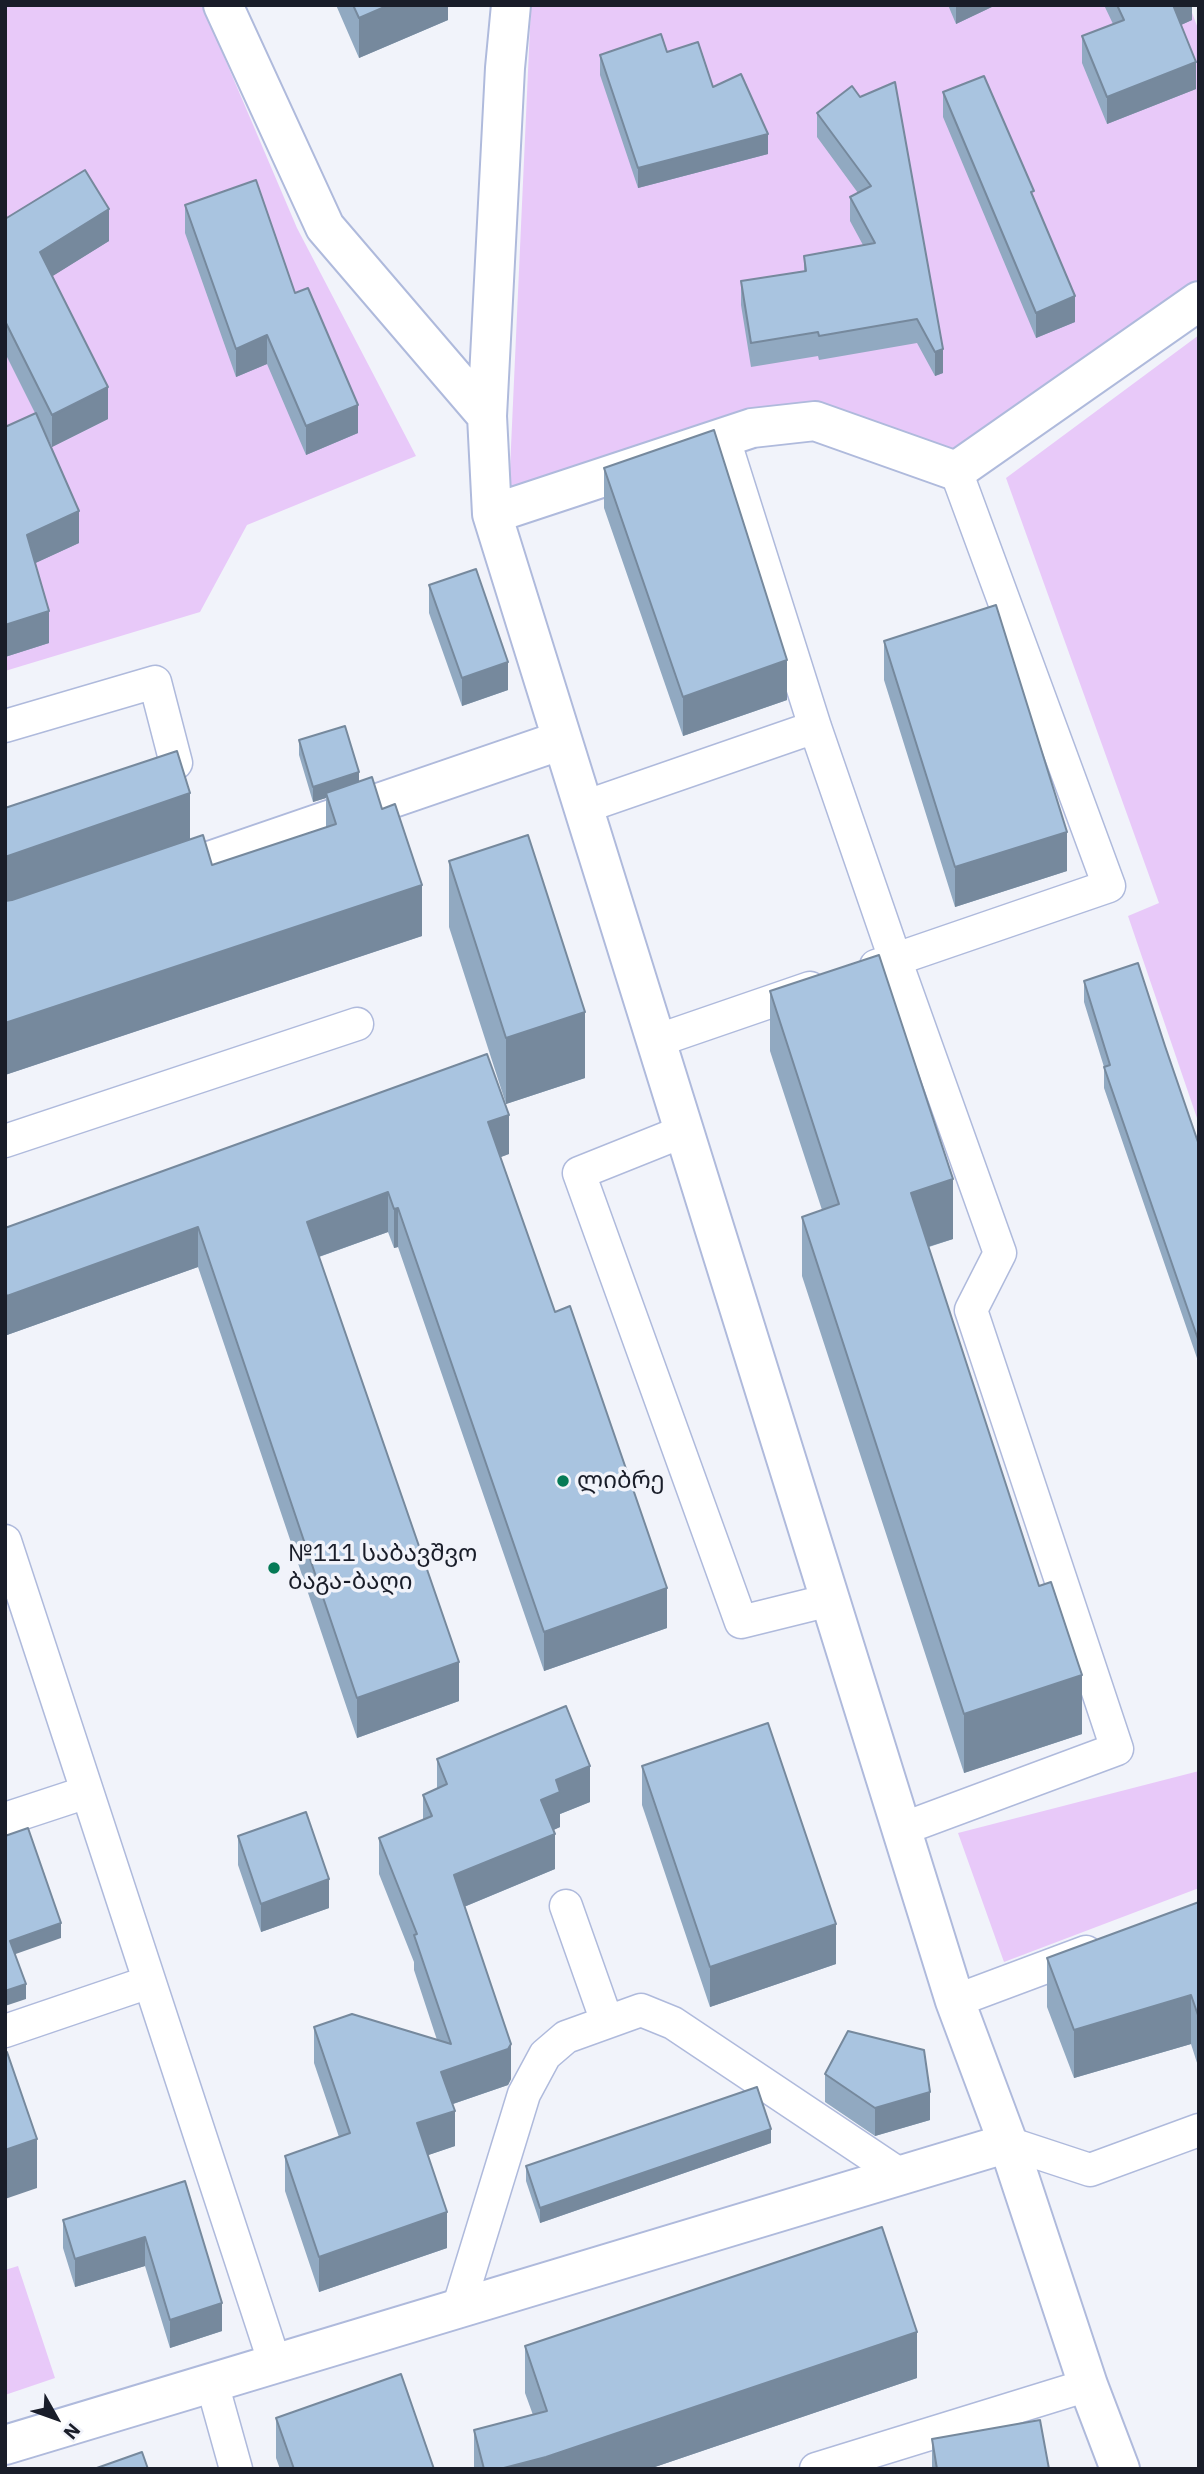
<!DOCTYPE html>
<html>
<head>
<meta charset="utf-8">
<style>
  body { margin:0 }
  #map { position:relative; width:1204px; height:2474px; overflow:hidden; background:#f1f3fa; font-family:"IBM Plex Sans",sans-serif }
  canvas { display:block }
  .frame { position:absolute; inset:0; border:7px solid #191d29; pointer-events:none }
  .north { position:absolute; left:21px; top:2383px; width:70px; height:70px; -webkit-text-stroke:5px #f1f3fa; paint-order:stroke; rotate:130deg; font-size:19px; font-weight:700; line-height:28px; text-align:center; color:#191d29 }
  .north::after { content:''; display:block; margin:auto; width:24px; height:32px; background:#191d29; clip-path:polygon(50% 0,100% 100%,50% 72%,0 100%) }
</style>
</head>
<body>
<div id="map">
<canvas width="1204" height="2474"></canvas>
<div class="frame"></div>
<div class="north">N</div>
</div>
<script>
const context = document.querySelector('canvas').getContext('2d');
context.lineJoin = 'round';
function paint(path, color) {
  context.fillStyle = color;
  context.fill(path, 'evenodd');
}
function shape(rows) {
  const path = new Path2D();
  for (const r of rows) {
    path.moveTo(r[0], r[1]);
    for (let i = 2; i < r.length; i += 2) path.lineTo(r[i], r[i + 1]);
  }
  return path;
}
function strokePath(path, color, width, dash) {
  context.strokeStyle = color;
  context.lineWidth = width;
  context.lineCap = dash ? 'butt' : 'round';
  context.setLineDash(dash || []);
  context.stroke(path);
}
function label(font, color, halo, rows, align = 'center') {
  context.font = font + ' "IBM Plex Sans","Noto Sans Georgian",sans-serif';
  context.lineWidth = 7;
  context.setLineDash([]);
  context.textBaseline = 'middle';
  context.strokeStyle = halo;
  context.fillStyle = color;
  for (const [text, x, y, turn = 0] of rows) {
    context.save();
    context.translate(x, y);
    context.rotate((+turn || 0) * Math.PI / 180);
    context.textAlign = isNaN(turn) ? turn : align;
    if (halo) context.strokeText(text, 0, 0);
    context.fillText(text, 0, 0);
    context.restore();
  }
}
const green = shape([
  [5,5,202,5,297,228,416,456,247,525,200,612,5,671],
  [531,5,1189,5,1199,31,1199,284,955,452,805,405,509,491],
  [1199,335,1199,1124,1128,916,1159,903,1006,478],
  [1199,1771,1199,1888,1004,1962,958,1833],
  [18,2266,55,2378,5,2395,5,2270]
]);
const lane = shape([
  [723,436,815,727,895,959,1000,1253,971,1310,1117,1749,902,1829],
  [5,726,155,682,176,763],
  [584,807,815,727],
  [876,966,1109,886,956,471],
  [656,1041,810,988],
  [684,1131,579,1173,741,1622,830,1600],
  [5,1141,357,1024],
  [5,1541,275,2364],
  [5,1819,87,1792],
  [566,1906,607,2022],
  [955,2001,1086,1952],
  [5,2031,149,1982],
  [1008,2143,1090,2170,1199,2130],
  [458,2309,524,2094,545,2055,566,2037,641,2010,673,2023,902,2176],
  [212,2383,236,2469],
  [816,2469,1088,2385]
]);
const street = shape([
  [223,5,325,227,487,416],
  [511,5,505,68,487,416,492,514,955,2001,1008,2143,1088,2385,1120,2469],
  [492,514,752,428,815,421,956,471,1199,301],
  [160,878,562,740],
  [5,2445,1008,2143]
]);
const wall = shape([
  [336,5,448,5,448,20,359,58],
  [948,5,996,5,956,24],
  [1104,5,1192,5,1192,20,1181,25,1196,89,1107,124,1082,63,1082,36,1113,24],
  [667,52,713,87,768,154,638,188,600,75,600,55],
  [852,86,943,373,935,376,917,343,819,360,818,356,751,367,741,305,741,281,804,271,804,256,863,245,850,221,850,197,858,193,817,137,817,113],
  [943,92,1034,199,1075,322,1036,338,943,117],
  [185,205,358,433,306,455,267,364,236,377,185,233],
  [5,219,109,241,52,276,108,419,52,447,38,418,79,543,35,563,49,643,5,657,35,413,5,353],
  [604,468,787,700,683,736,604,508],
  [429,585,508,690,462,706,429,613],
  [884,641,1067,871,955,907,884,680],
  [299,740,359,781,422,936,5,1075,5,808,190,839,212,865,326,827,326,798,313,802,299,755],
  [449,861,585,1078,506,1104,449,927],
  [1084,981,1165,1046,1199,1145,1199,1364,1104,1088,1104,1067,1084,1002],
  [770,991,953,1239,929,1247,1082,1734,964,1773,802,1276,802,1217,822,1210,770,1051],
  [509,1154,500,1157,667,1628,544,1671,398,1247,394,1248,388,1232,319,1257,459,1701,357,1738,198,1267,7,1335,5,1331,5,1228],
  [437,1759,590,1802,560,1814,560,1827,553,1830,555,1869,464,1907,511,2079,508,2085,453,2104,455,2146,428,2155,447,2248,319,2292,285,2191,285,2156,339,2137,314,2063,314,2027,437,2040,414,1970,414,1962,379,1874,379,1838,423,1820,423,1795,437,1788],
  [642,1766,836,1964,710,2007,642,1805],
  [238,1836,329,1908,261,1932,238,1865],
  [1199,1902,1198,2066,1191,2044,1074,2078,1047,2007,1047,1958],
  [825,2074,930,2120,875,2136,825,2102],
  [771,2143,540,2223,526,2181,526,2166],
  [185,2181,222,2331,170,2348,145,2266,75,2287,63,2248,63,2220],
  [525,2346,917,2378,649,2469,474,2469,474,2430,533,2415,525,2393],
  [276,2418,434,2469,280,2469,276,2458],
  [932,2439,1049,2469,932,2469]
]);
const shadedWall = shape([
  [389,5,448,5,448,20,359,58,359,18],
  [956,5,996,5,956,24],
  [1172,5,1192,5,1192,20,1172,29],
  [1196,62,1196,89,1107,124,1107,97],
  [768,134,768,154,638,188,638,168],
  [109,209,109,241,40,284,40,252],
  [1075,296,1075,322,1036,338,1036,313],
  [267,335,267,364,236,377,236,349],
  [943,349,943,373,935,376,935,352],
  [108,387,108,419,52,447,52,415],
  [358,405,358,433,306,455,306,426],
  [79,511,79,543,27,567,27,535],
  [49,611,49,643,5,657,5,625],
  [787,660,787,700,683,736,683,697],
  [508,662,508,690,462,706,462,678],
  [359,772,359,786,326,793,326,798,313,802,313,787],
  [190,793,190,844,5,908,5,857],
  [1067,832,1067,871,955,907,955,867],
  [422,885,422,936,5,1075,5,1023],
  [585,1012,585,1078,506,1104,506,1038],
  [509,1115,509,1154,488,1162,488,1122],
  [953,1179,953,1239,911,1252,911,1193],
  [388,1192,388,1232,307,1261,307,1222],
  [398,1208,398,1247,394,1248,394,1209],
  [198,1227,198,1267,7,1335,7,1296],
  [667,1588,667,1628,544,1671,544,1632],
  [459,1662,459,1701,357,1738,357,1698],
  [1082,1675,1082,1734,964,1773,964,1714],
  [590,1766,590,1802,560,1814,560,1827,541,1836,541,1800,556,1780],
  [555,1834,555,1869,454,1911,454,1875],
  [329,1879,329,1908,261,1932,261,1904],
  [61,1923,61,1938,10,1956,10,1941],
  [836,1924,836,1964,710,2007,710,1967],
  [26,1984,26,1999,5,2006,5,1991],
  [1191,1995,1191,2044,1074,2078,1074,2030],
  [1198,2018,1199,2018,1198,2066],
  [511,2044,511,2079,508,2085,441,2108,441,2072],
  [930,2092,930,2120,875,2136,875,2108],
  [455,2111,455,2146,417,2159,417,2123],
  [771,2129,771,2143,540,2223,540,2208],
  [37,2139,37,2188,5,2199,5,2150],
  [447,2212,447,2248,319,2292,319,2257],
  [145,2237,145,2266,75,2287,75,2259],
  [222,2303,222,2331,170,2348,170,2320],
  [917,2332,917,2378,649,2469,500,2469]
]);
const building = shape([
  [353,5,389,5,359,18,353,5],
  [1117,5,1173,5,1196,62,1107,97,1082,36,1124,20,1117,5],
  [661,34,667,52,698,42,713,87,741,74,768,134,638,168,600,55,661,34],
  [984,76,1034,191,1031,192,1075,296,1036,313,943,92,984,76],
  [895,82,943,349,935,352,917,319,819,336,818,332,751,343,741,281,806,271,804,256,875,243,850,197,871,186,817,113,852,86,860,97,895,82],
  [85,170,109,209,40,252,108,387,52,415,5,321,5,219,85,170],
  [256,180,295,293,308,288,358,405,306,426,267,335,236,349,185,205,256,180],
  [36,413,79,511,27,535,49,611,5,625,5,427,36,413],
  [714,430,787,660,683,697,604,468,714,430],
  [476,569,508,662,462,678,429,585,476,569],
  [996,605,1067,832,955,867,884,641,996,605],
  [345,726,359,772,313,787,299,740,345,726],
  [177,751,190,793,5,857,5,808,177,751],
  [372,777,382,809,395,804,422,885,5,1023,5,901,12,900,203,835,212,865,336,824,326,793,372,777],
  [528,835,585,1012,506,1038,449,861,528,835],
  [879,955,953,1179,911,1193,1039,1586,1051,1582,1082,1675,964,1714,802,1217,839,1204,770,991,879,955],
  [1138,963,1165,1046,1199,1145,1199,1342,1104,1067,1110,1065,1084,981,1138,963],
  [487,1054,509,1115,488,1122,555,1312,570,1306,667,1588,544,1632,398,1208,394,1209,388,1192,307,1222,459,1662,357,1698,198,1227,7,1296,5,1292,5,1228,487,1054],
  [566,1706,590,1766,556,1780,560,1792,541,1800,555,1834,454,1875,511,2044,508,2049,441,2072,455,2111,417,2123,447,2212,319,2257,285,2156,350,2133,314,2027,352,2014,451,2044,414,1935,417,1934,379,1838,432,1816,423,1795,447,1784,437,1759,566,1706],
  [768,1723,836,1924,710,1967,642,1766,768,1723],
  [306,1812,329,1879,261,1904,238,1836,306,1812],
  [28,1828,61,1923,10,1941,26,1984,5,1991,5,1836,28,1828],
  [1199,1902,1199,2018,1191,1995,1074,2030,1047,1958,1199,1902],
  [848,2031,924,2050,930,2092,875,2108,825,2074,848,2031],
  [7,2052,37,2139,5,2150,5,2053,7,2052],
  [757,2087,771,2129,540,2208,526,2166,757,2087],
  [185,2181,222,2303,170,2320,145,2237,75,2259,63,2220,185,2181],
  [882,2227,917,2332,546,2457,500,2469,484,2469,474,2430,547,2411,525,2346,882,2227],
  [401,2374,434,2469,294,2469,276,2418,401,2374],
  [1040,2420,1049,2469,937,2469,932,2439,1040,2420],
  [142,2452,148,2469,94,2469,142,2452]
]);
const markers = [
  [563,1481,7,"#057a56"],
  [274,1568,7,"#057a56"]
];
const poiNames = [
  ["ლიბრე",577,1481],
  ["№111 საბავშვო",288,1554],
  ["ბაგა-ბაღი",288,1582]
];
paint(green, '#e8c9f9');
strokePath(lane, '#afbadc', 35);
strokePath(street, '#afbadc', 42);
strokePath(lane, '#fff', 32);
strokePath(street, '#fff', 38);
paint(wall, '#91a9c1');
paint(shadedWall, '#76899d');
paint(building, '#a9c4e0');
strokePath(building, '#76899d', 2);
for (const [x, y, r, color] of markers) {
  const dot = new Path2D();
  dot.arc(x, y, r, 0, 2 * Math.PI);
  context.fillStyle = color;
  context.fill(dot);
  strokePath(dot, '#f1f3fa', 2.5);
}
label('24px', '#191d29', '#f1f3fa', poiNames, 'left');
</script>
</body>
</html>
